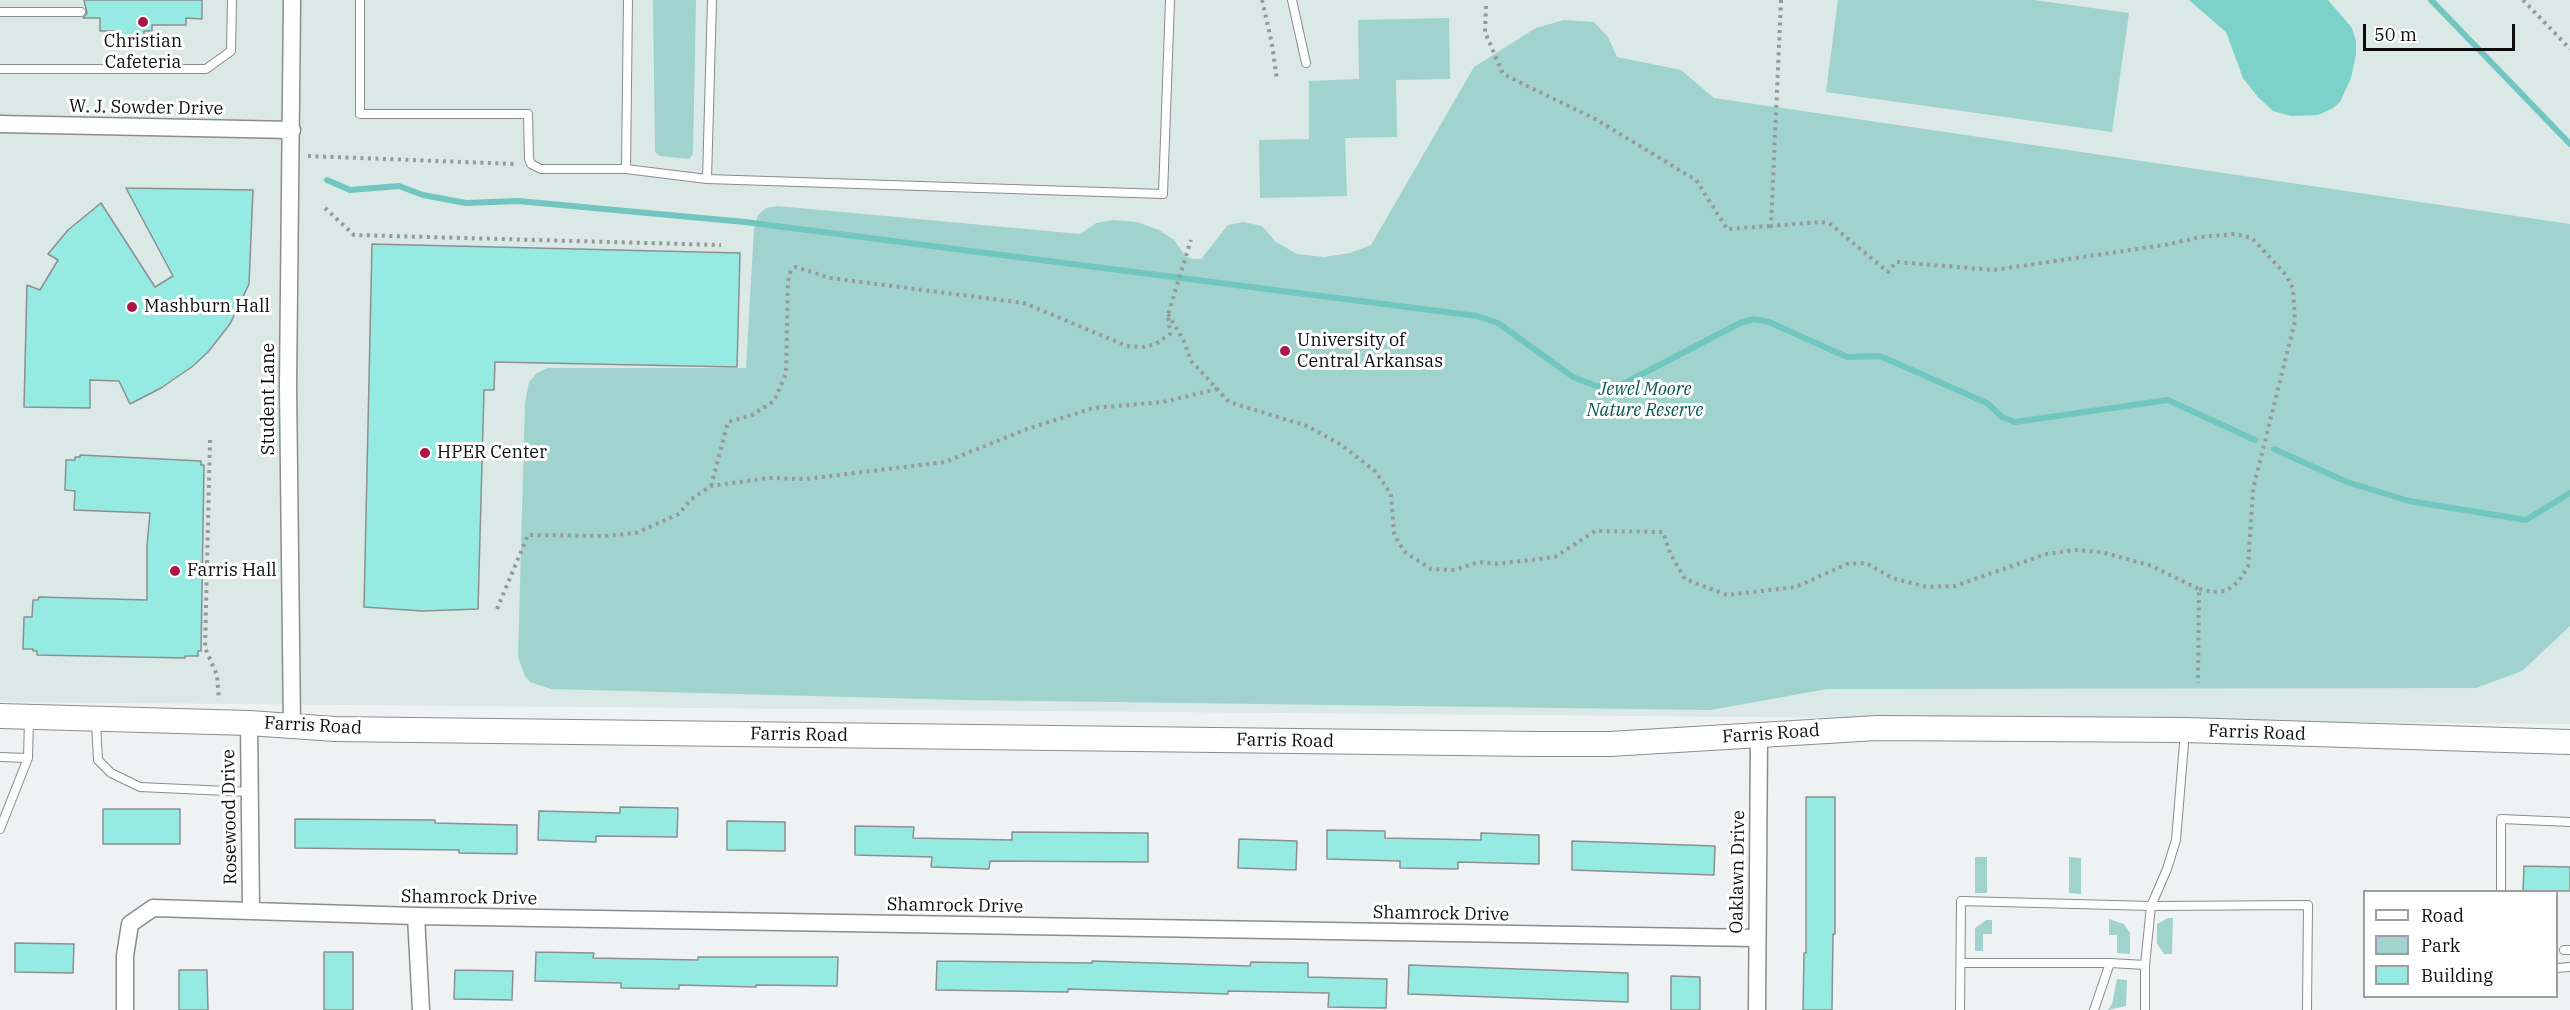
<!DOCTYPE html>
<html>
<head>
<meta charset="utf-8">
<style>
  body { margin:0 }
  #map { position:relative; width:2570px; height:1010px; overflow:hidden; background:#eef2f2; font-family:"IBM Plex Serif",serif }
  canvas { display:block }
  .legend { position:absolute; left:2363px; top:890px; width:195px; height:108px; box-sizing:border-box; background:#fff; border:2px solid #9e9e9e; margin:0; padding:8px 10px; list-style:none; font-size:18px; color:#0c0d0d }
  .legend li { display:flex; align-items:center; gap:12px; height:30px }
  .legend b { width:30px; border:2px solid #9e9e9e }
  .scale { position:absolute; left:2363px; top:24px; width:152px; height:27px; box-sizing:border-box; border:3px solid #0c0d0d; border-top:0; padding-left:8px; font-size:18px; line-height:21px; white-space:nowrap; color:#0c0d0d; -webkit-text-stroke:4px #fff; paint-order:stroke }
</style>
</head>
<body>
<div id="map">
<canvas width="2570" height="1010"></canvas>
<ul class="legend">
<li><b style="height:8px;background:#fff"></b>Road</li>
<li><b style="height:16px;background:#a0d3ce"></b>Park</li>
<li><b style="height:16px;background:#95eae2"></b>Building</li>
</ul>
<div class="scale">50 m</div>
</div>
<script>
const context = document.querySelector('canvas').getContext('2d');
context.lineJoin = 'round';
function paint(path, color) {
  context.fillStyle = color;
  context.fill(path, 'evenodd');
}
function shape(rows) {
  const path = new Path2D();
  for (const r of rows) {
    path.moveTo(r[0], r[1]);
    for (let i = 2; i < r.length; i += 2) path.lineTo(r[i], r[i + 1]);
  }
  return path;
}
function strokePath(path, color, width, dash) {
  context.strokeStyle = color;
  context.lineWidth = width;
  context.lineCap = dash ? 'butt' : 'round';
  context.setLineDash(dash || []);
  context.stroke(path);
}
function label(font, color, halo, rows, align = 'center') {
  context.font = font + ' "IBM Plex Serif",serif';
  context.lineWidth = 6;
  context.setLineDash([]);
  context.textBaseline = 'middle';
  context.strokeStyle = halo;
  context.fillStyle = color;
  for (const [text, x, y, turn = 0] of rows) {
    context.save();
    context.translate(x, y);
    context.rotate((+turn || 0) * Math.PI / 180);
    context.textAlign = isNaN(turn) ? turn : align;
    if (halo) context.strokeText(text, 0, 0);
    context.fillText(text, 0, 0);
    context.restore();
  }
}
const built = shape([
  [0,0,2570,0,2570,724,0,702]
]);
const green = shape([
  [653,0,696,0,693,154,689,159,660,156,655,152],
  [1838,0,2034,0,2129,13,2112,132,1826,92],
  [1449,18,1450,79,1396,80,1397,137,1345,138,1347,196,1260,198,1259,140,1309,139,1309,81,1359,79,1358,20],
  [1564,20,1594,22,1608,37,1617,57,1681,70,1714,98,2570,224,2570,626,2522,671,2476,688,1827,689,1711,710,962,700,551,689,530,682,525,676,518,657,525,403,529,382,537,373,548,368,746,368,754,229,758,215,766,208,777,206,1080,234,1096,223,1113,220,1137,222,1159,230,1174,240,1186,257,1194,259,1201,259,1228,225,1243,222,1262,226,1276,242,1297,254,1324,257,1350,253,1371,245,1474,67,1536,28],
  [1975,857,1987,857,1987,893,1975,893],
  [2069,857,2081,858,2081,894,2069,893],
  [2168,918,2173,918,2172,954,2164,954,2157,944,2157,924],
  [2109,919,2124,924,2130,933,2130,954,2117,953,2117,935,2109,935],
  [1986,920,1992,920,1992,934,1983,934,1983,951,1975,951,1975,928],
  [2117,979,2127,980,2126,1006,2108,1010,2112,1004]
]);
const forest = shape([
  [2189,0,2328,0,2352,28,2356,41,2356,54,2351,78,2340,102,2333,108,2318,115,2291,116,2273,111,2258,97,2243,78,2226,32]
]);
const stream = shape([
  [2431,0,2570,144],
  [327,180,350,190,399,186,423,195,466,203,518,201,745,222,1477,316,1498,323,1573,377,1596,386,1621,385,1740,323,1754,319,1769,322,1847,357,1880,356,1987,403,2002,417,2015,422,2168,400,2255,440],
  [2274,449,2347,482,2409,501,2526,520,2570,493]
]);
const building = shape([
  [84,0,202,0,202,19,186,18,186,25,152,25,152,31,144,31,144,48,115,48,115,31,100,31,100,18,83,18,87,13,84,0],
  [126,188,253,190,249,284,230,324,208,352,193,366,161,388,130,404,119,381,90,380,90,408,24,407,27,285,40,290,58,260,48,254,68,230,101,203,155,287,173,276,126,188],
  [372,244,740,253,737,367,495,362,494,390,484,390,478,609,422,611,364,607,372,244],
  [80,455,201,461,201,465,204,465,201,651,198,651,198,656,185,656,185,658,37,655,37,651,33,651,33,649,23,649,24,617,32,617,33,600,38,600,39,597,147,600,147,545,150,513,74,510,75,491,65,490,66,460,75,460,75,457,80,457,80,455],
  [1806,797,1835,797,1835,934,1833,934,1832,1010,1803,1010,1804,953,1806,953,1806,797],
  [620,807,678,808,677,837,596,836,596,842,538,840,539,811,620,813,620,807],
  [103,809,180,809,180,844,103,844,103,809],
  [295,819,435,820,435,823,517,825,517,854,459,853,459,850,295,848,295,819],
  [727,821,785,822,785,851,727,850,727,821],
  [855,826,914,827,913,838,1012,840,1012,832,1148,833,1148,862,990,861,989,869,931,867,932,857,855,855,855,826],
  [1327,830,1385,831,1385,838,1481,840,1481,833,1539,835,1539,864,1458,862,1458,869,1400,868,1400,861,1327,859,1327,830],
  [1239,839,1297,841,1296,870,1238,868,1239,839],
  [1572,841,1715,846,1714,875,1572,870,1572,841],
  [2524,866,2570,867,2570,891,2523,891,2524,866],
  [15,943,74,944,73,973,15,972,15,943],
  [324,952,353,952,353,1010,324,1010,324,952],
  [536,952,594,953,593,958,698,960,698,957,838,957,837,986,756,985,756,987,679,985,679,989,621,988,621,983,535,981,536,952],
  [937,961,1092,963,1092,961,1250,966,1251,962,1308,963,1308,977,1387,979,1386,1008,1328,1007,1329,993,1228,991,1228,994,1068,989,1068,992,936,990,937,961],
  [1409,965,1628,973,1628,1002,1408,994,1409,965],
  [179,970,207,970,208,1010,179,1010,179,970],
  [455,970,513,971,512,1000,454,999,455,970],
  [1671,976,1700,977,1700,1010,1671,1010,1671,976]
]);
const path = shape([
  [1262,0,1272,44,1277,80],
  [1781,0,1771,226,1822,222,1829,223,1888,272,1896,262,1994,270,2164,245,2201,237,2235,234,2252,238,2286,275,2293,289,2295,321,2253,489,2248,567,2239,581,2226,591,2213,592,2199,589],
  [2523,0,2570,49],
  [1486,6,1485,32,1503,74,1597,120,1696,180,1727,229,1771,226],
  [308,156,515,164],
  [325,208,354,235,721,245],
  [1168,314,1184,341,1191,361,1229,402,1307,426,1340,444,1375,471,1391,494,1394,533,1398,542,1406,553,1431,569,1455,570,1478,562,1497,564,1555,557,1595,531,1663,532,1670,553,1685,579,1727,595,1796,587,1847,564,1866,563,1892,578,1927,587,1955,586,2046,554,2074,550,2101,552,2149,565,2199,589,2198,683],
  [210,440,205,648,217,675,219,700],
  [711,486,728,422,752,415,774,401,786,374,788,281,791,270,796,267,830,278,1024,303,1127,346,1144,347,1156,344,1170,334,1168,314,1191,240],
  [497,609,528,535,605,536,636,533,679,514,690,500,711,486,768,478,806,479,945,462,1027,429,1093,408,1163,402,1217,389]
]);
const lane = shape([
  [360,0,360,114,528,114,529,159,531,164,541,169,626,169,707,179,1163,194,1170,0],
  [1292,0,1306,63],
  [0,12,81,12],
  [0,69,206,69,231,51,232,0],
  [626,169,628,0],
  [707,179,712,0],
  [96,721,98,760,111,773,140,787,249,792],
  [0,757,28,758,0,829],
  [28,758,29,719],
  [2501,892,2501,819,2570,822],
  [2564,950,2570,950],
  [1961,963,2110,963],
  [2145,965,2151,906,2167,869,2176,840,2185,731],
  [2556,968,2570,967],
  [1960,1010,1961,901,2151,906,2308,905,2307,1010],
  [2094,1010,2110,963,2145,965,2145,1010]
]);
const street = shape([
  [0,124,292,130],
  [249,723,251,911],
  [292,726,288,386,292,0],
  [416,916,421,1010],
  [125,1010,125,956,130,924,153,908,416,916,1757,938],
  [1757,1010,1759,735]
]);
const secondary = shape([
  [0,716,249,723,335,729,1536,744,1610,744,1877,728,2185,730,2570,742]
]);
const markers = [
  [143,22,6,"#aa1648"],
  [132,307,6,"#aa1648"],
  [1285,351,6,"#aa1648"],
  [425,453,6,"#aa1648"],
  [175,571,6,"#aa1648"]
];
const poiNames = [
  ["Christian",143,42,"center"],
  ["Cafeteria",143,63,"center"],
  ["Mashburn Hall",144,307],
  ["University of",1297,341],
  ["Central Arkansas",1297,362],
  ["HPER Center",437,453],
  ["Farris Hall",187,571]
];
const streetNames = [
  ["W. J. Sowder Drive",146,108,1],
  ["Student Lane",269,399,-90],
  ["Farris Road",313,726,3],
  ["Farris Road",2257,733,2],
  ["Farris Road",1771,734,-4],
  ["Farris Road",799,735,1],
  ["Farris Road",1285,741,1],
  ["Rosewood Drive",230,817,-91],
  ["Oaklawn Drive",1738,872,-89],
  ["Shamrock Drive",469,898,1],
  ["Shamrock Drive",955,906,1],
  ["Shamrock Drive",1441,914,1]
];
const parkNames = [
  ["Jewel Moore",1645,390],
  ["Nature Reserve",1645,411]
];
paint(built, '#dae8e6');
paint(green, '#a0d3ce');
paint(forest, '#7cd1c9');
strokePath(stream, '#72c6c0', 6);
paint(building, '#95eae2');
strokePath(building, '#8d9090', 1.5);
strokePath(lane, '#898d8c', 10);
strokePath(street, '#898d8c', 19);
strokePath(secondary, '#898d8c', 26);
strokePath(path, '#979a9a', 4, [3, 4.5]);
strokePath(lane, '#fff', 8);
strokePath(street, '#fff', 16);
strokePath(secondary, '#fff', 24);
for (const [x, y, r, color] of markers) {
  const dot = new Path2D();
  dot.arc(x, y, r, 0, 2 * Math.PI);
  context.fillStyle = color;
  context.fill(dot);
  strokePath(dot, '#fff', 2);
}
label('18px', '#0c0d0d', '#fff', poiNames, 'left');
label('18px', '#0c0d0d', '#fff', streetNames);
label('italic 18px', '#075551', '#fff', parkNames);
</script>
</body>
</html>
